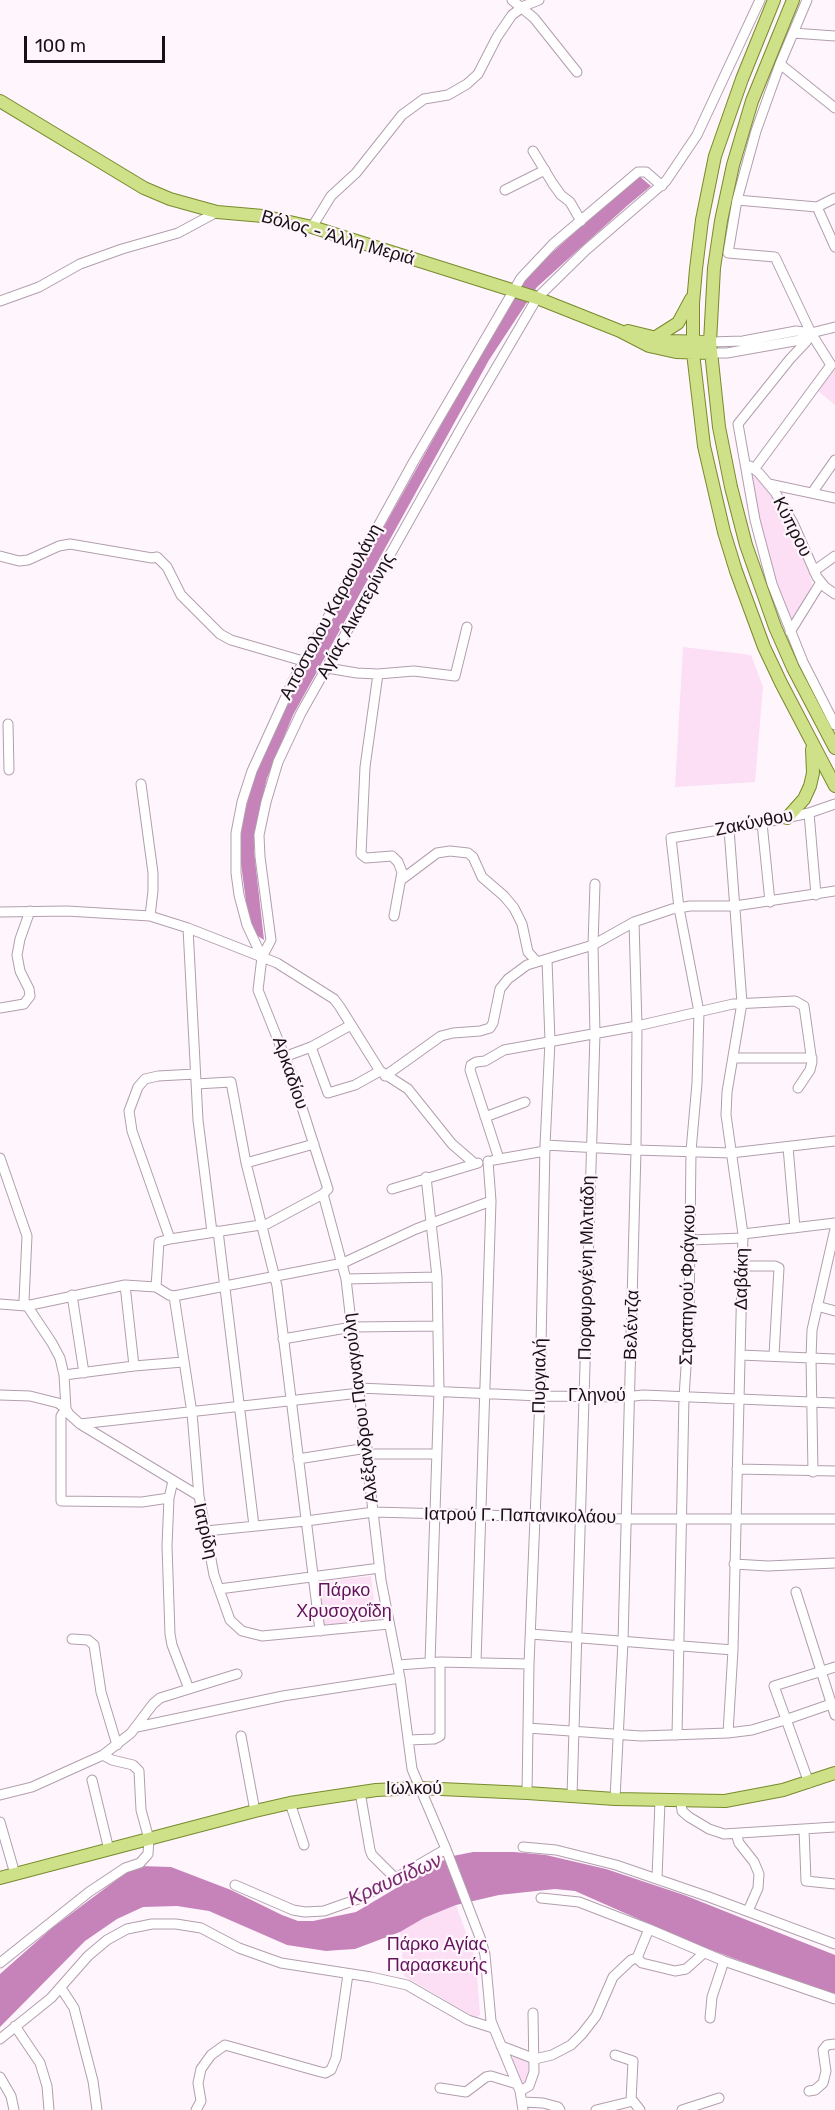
<!DOCTYPE html>
<html>
<head>
<meta charset="utf-8">
<style>
  body { margin:0 }
  #map { position:relative; width:835px; height:2110px; overflow:hidden; background:#fff6fd; font-family:Rubik,sans-serif }
  canvas { display:block }
  .scale { position:absolute; left:24px; top:36px; width:141px; height:27px; box-sizing:border-box; border:3px solid #171116; border-top:0; padding-left:8px; font-size:18px; line-height:21px; white-space:nowrap; color:#171116; -webkit-text-stroke:4px #fff6fd; paint-order:stroke }
</style>
</head>
<body>
<div id="map">
<canvas width="835" height="2110"></canvas>
<div class="scale">100 m</div>
</div>
<script>
const context = document.querySelector('canvas').getContext('2d');
context.lineJoin = 'round';
function paint(path, color) {
  context.fillStyle = color;
  context.fill(path, 'evenodd');
}
function shape(rows) {
  const path = new Path2D();
  for (const r of rows) {
    path.moveTo(r[0], r[1]);
    for (let i = 2; i < r.length; i += 2) path.lineTo(r[i], r[i + 1]);
  }
  return path;
}
function strokePath(path, color, width, dash) {
  context.strokeStyle = color;
  context.lineWidth = width;
  context.lineCap = dash ? 'butt' : 'round';
  context.setLineDash(dash || []);
  context.stroke(path);
}
function label(font, color, halo, rows, align = 'center') {
  context.font = font + ' Rubik,sans-serif';
  context.lineWidth = 4.5;
  context.setLineDash([]);
  context.textBaseline = 'middle';
  context.strokeStyle = halo;
  context.fillStyle = color;
  for (const [text, x, y, turn = 0] of rows) {
    context.save();
    context.translate(x, y);
    context.rotate((+turn || 0) * Math.PI / 180);
    context.textAlign = isNaN(turn) ? turn : align;
    if (halo) context.strokeText(text, 0, 0);
    context.fillText(text, 0, 0);
    context.restore();
  }
}
const green = shape([
  [835,367,835,405,818,391],
  [751,476,757,477,769,492,795,534,807,561,812,584,807,599,790,624,764,545],
  [683,647,751,655,763,687,755,782,675,787],
  [371,1576,376,1620,324,1625,318,1582],
  [456,1905,476,1960,480,2015,476,2018,404,1976,400,1932,424,1918],
  [514,2055,528,2059,529,2073,526,2086,522,2087,512,2059]
]);
const water = shape([
  [638,175,651,186,628,205,537,287,489,360,293,715,267,778,254,834,254,851,264,940,250,931,239,849,239,837,254,774,293,689,523,279],
  [473,1852,514,1852,546,1855,606,1869,684,1895,835,1955,835,1996,695,1944,575,1891,555,1889,499,1895,456,1905,424,1918,400,1932,355,1949,339,1950,326,1951,287,1945,209,1911,177,1906,143,1907,117,1919,85,1941,0,2027,0,1974,52,1928,131,1869,140,1866,171,1867,231,1890,282,1915,298,1921,313,1921,356,1912,440,1862,453,1856]
]);
const minor = shape([
  [512,0,534,18,577,72],
  [793,33,835,36],
  [780,64,835,108],
  [533,151,553,184,561,195,570,202,581,221],
  [505,190,545,170],
  [737,200,817,207,835,247],
  [817,207,835,198],
  [312,227,331,196,356,173,402,115,424,99,448,95,467,84,478,74,497,37,512,15,524,6,539,0],
  [0,301,39,287,80,264,122,249,178,233,217,212],
  [811,333,806,342,790,359,738,424,755,520,772,584,803,662,835,725],
  [710,342,743,341,796,331,811,333],
  [711,353,727,353,800,340,811,333,835,327],
  [750,466,759,473,775,492,793,523,817,577,825,587,835,594],
  [755,468,831,365,811,333,775,257,728,253,737,200,756,131,780,64,807,0],
  [769,484,835,498],
  [812,493,835,460],
  [0,556,19,561,28,560,59,546,70,544,152,558,157,557,167,567,181,595,220,634,231,640,303,661],
  [814,571,835,556],
  [790,632,821,582],
  [327,668,357,673,378,674,414,671,455,676,467,627],
  [378,674,365,767,361,854,366,858,392,856,398,862,402,872,394,916],
  [8,724,9,770],
  [141,784,153,873,153,891,150,916],
  [809,813,816,895],
  [762,823,770,902],
  [401,880,437,853,450,851,468,853,473,857,482,877,504,896,514,908,522,924,528,952,537,962],
  [0,912,67,911,150,916,188,928,277,963,334,999,340,1007,380,1071,408,1089,452,1144,474,1163],
  [188,928,198,1120,212,1232],
  [262,957,247,925,239,895,236,873,236,833,242,802,252,771,293,681,414,461,521,278,553,244,638,172,646,172,662,186],
  [0,1008,24,1004,30,996,29,989,20,971,17,955,20,939,30,911],
  [311,1047,328,1093,355,1085,380,1071],
  [284,1057,311,1047,351,1025],
  [734,1058,812,1058],
  [385,1076,441,1036,453,1033,480,1031,490,1028,493,1023,500,989,508,979,527,965,593,945,634,922,672,909,690,906,735,906,835,891],
  [196,1084,231,1082,246,1163,277,1286,320,1631],
  [485,1117,525,1102],
  [545,1145,636,1150,731,1153,835,1141],
  [788,1147,795,1228],
  [0,1158,27,1236,24,1301,52,1343,60,1358,64,1375,66,1409,69,1414,80,1424,199,1496,214,1575,230,1620,242,1631,262,1636,389,1624],
  [499,1159,470,1070,471,1065,476,1062,485,1061,504,1050,637,1026,733,1004,795,1001,804,1006,812,1062,810,1070,798,1088],
  [494,1160,545,1151],
  [246,1163,314,1144],
  [426,1177,437,1277,439,1390,430,1662],
  [392,1189,478,1163],
  [323,1194,346,1279,381,1580,400,1678,412,1769,446,1849,481,1940,485,1955,491,2021,520,2091,523,2110],
  [218,1231,254,1526],
  [743,1234,835,1223],
  [170,1239,267,1224,323,1194,328,1189,290,1070,258,990,262,957,271,940,260,857,259,835,266,802,278,762,301,713,464,423,537,298,586,250,666,181,697,135,760,0],
  [690,1240,743,1238],
  [743,1266,775,1266,779,1268,774,1355],
  [346,1279,437,1277],
  [125,1285,134,1366],
  [156,1287,159,1242,170,1239,132,1131,129,1111,138,1087,145,1079,158,1076,195,1074],
  [72,1295,84,1373],
  [174,1296,192,1413,199,1496],
  [0,1304,26,1306,125,1285,156,1287,169,1295,174,1296,343,1263,416,1229,491,1201],
  [817,1306,835,1311],
  [283,1339,352,1327,438,1326],
  [740,1355,835,1359],
  [64,1375,134,1366,183,1362],
  [359,1388,540,1396,625,1397,643,1395,835,1403],
  [0,1395,30,1396,58,1403,66,1409,61,1416,61,1501,142,1502,169,1498],
  [80,1424,360,1393],
  [375,1454,437,1454],
  [298,1459,367,1448],
  [737,1469,835,1471],
  [813,1472,811,1358,812,1330,835,1229],
  [173,1481,169,1498,167,1546,170,1634,172,1645,189,1689],
  [206,1531,306,1521,374,1512,626,1519,835,1519],
  [734,1564,768,1566,835,1563],
  [219,1589,380,1568],
  [796,1592,835,1715],
  [531,1634,733,1650],
  [72,1639,88,1640,94,1645,101,1692,117,1745],
  [476,1662,491,1201,488,1161],
  [398,1665,440,1662,529,1664],
  [137,1727,283,1696,400,1678],
  [528,1728,641,1736,728,1733,752,1730,785,1720,831,1704],
  [728,1733,733,1650,743,1234,726,1115,727,1092,742,1003,729,829],
  [677,1735,684,1397,689,1322,691,1151,697,1083,699,1012,679,908,671,838,762,823,809,813,835,804],
  [241,1736,255,1811],
  [408,1740,434,1739,440,1736,440,1662],
  [92,1780,109,1850],
  [809,1783,774,1686,835,1667],
  [360,1792,370,1850,372,1855,395,1878],
  [527,1793,529,1664,540,1396,545,1145,550,1041,547,960],
  [0,1795,32,1787,103,1755,131,1733,153,1704,160,1698,237,1674],
  [572,1796,595,1034,593,945,595,884],
  [615,1799,623,1641,636,1150,637,1026,634,922],
  [681,1802,682,1811,689,1817,709,1829,724,1834,835,1827],
  [290,1803,304,1845],
  [0,1822,15,1874],
  [804,1829,806,1881,835,1884],
  [736,1834,739,1843,754,1862,759,1874,758,1888,748,1911],
  [523,1847,556,1850,616,1865,709,1897,835,1944],
  [657,1878,660,1801],
  [235,1885,293,1910,305,1912,324,1911,361,1898,446,1849],
  [541,1898,579,1902,649,1929,724,1961,835,1999],
  [637,1958,642,1963,675,1971,686,1969,704,1953],
  [0,1963,89,1892,125,1868,140,1863,148,1854,149,1839,141,1810,139,1771,133,1765,112,1760,103,1755],
  [61,1988,74,2008,93,2081,97,2110],
  [710,2018,712,1997,724,1961],
  [15,2026,40,2063,47,2086,49,2110],
  [0,2039,51,1998,88,1956,107,1940,127,1929,152,1924,176,1924,201,1928,239,1948,281,1963,371,1977,407,1985,468,2020,493,2028],
  [501,2046,535,2059,552,2055,571,2045,582,2034,596,2016,613,1977,631,1960,637,1958,649,1929],
  [615,2055,633,2061,631,2101],
  [0,2077,11,2096,14,2110],
  [440,2088,466,2092,486,2077,491,2076,517,2084],
  [520,2091,529,2086,534,2072,533,2013],
  [809,2091,815,2090,823,2083,826,2071,823,2050,827,2045,835,2044],
  [523,2102,543,2103,558,2107,560,2110],
  [196,2110,201,2101,198,2083,201,2069,211,2055,225,2045,317,2071,325,2073,331,2070,336,2058,348,1974],
  [596,2110,633,2101,640,2110],
  [682,2110,719,2098]
]);
const major = shape([
  [774,0,742,79,715,156,702,220,696,269,693,303,693,353,704,446,724,532,736,571,764,647,781,683,835,786],
  [793,0,752,101,733,165,721,221,714,268,710,342,719,427,731,487,746,545,775,627,793,668,835,748],
  [0,101,144,188,170,199,217,212,263,216,312,227,537,298,620,331,649,346,676,352,711,353],
  [628,331,669,341,710,342],
  [656,337,678,323,691,299],
  [787,818,804,799,810,786,813,773,812,749],
  [0,1878,255,1811,290,1803,376,1790,419,1788,527,1793,615,1799,725,1801,783,1790,835,1773]
]);
const streetNames = [
  ["Βόλος - Άλλη Μεριά",338,238,16],
  ["Κύπρου",792,527,63],
  ["Απόστολου Καραουλάνη",331,612,-62],
  ["Αγίας Αικατερίνης",356,616,-61],
  ["Ζακύνθου",754,823,-11],
  ["Αρκαδίου",290,1073,71],
  ["Πορφυρογένη Μιλτιάδη",587,1268,-89],
  ["Δαβάκη",742,1279,-89],
  ["Στρατηγού Φράγκου",688,1285,-89],
  ["Βελέντζα",632,1325,-88],
  ["Πυργιαλή",540,1376,-89],
  ["Γληνού",597,1396],
  ["Αλέξανδρου Παναγούλη",361,1408,-97],
  ["Ιατρού Γ. Παπανικολάου",520,1516,1],
  ["Ιατρίδη",205,1531,77],
  ["Ιωλκού",414,1789]
];
const parkNames = [
  ["Πάρκο",344,1591],
  ["Χρυσοχοΐδη",344,1612],
  ["Πάρκο Αγίας",437,1945],
  ["Παρασκευής",437,1966]
];
const waterNames = [
  ["Κραυσίδων",395,1880,-24]
];
paint(green, '#fcdef5');
paint(water, '#c683ba');
strokePath(minor, '#b29eae', 11);
strokePath(major, '#788a2c', 14);
strokePath(minor, '#fff', 9);
strokePath(major, '#cee088', 12);
label('18px', '#171116', '#fff6fd', streetNames);
label('18px', '#63135a', '#fff6fd', parkNames);
label('italic 20px', '#78296d', '#fff6fd', waterNames);
</script>
</body>
</html>
